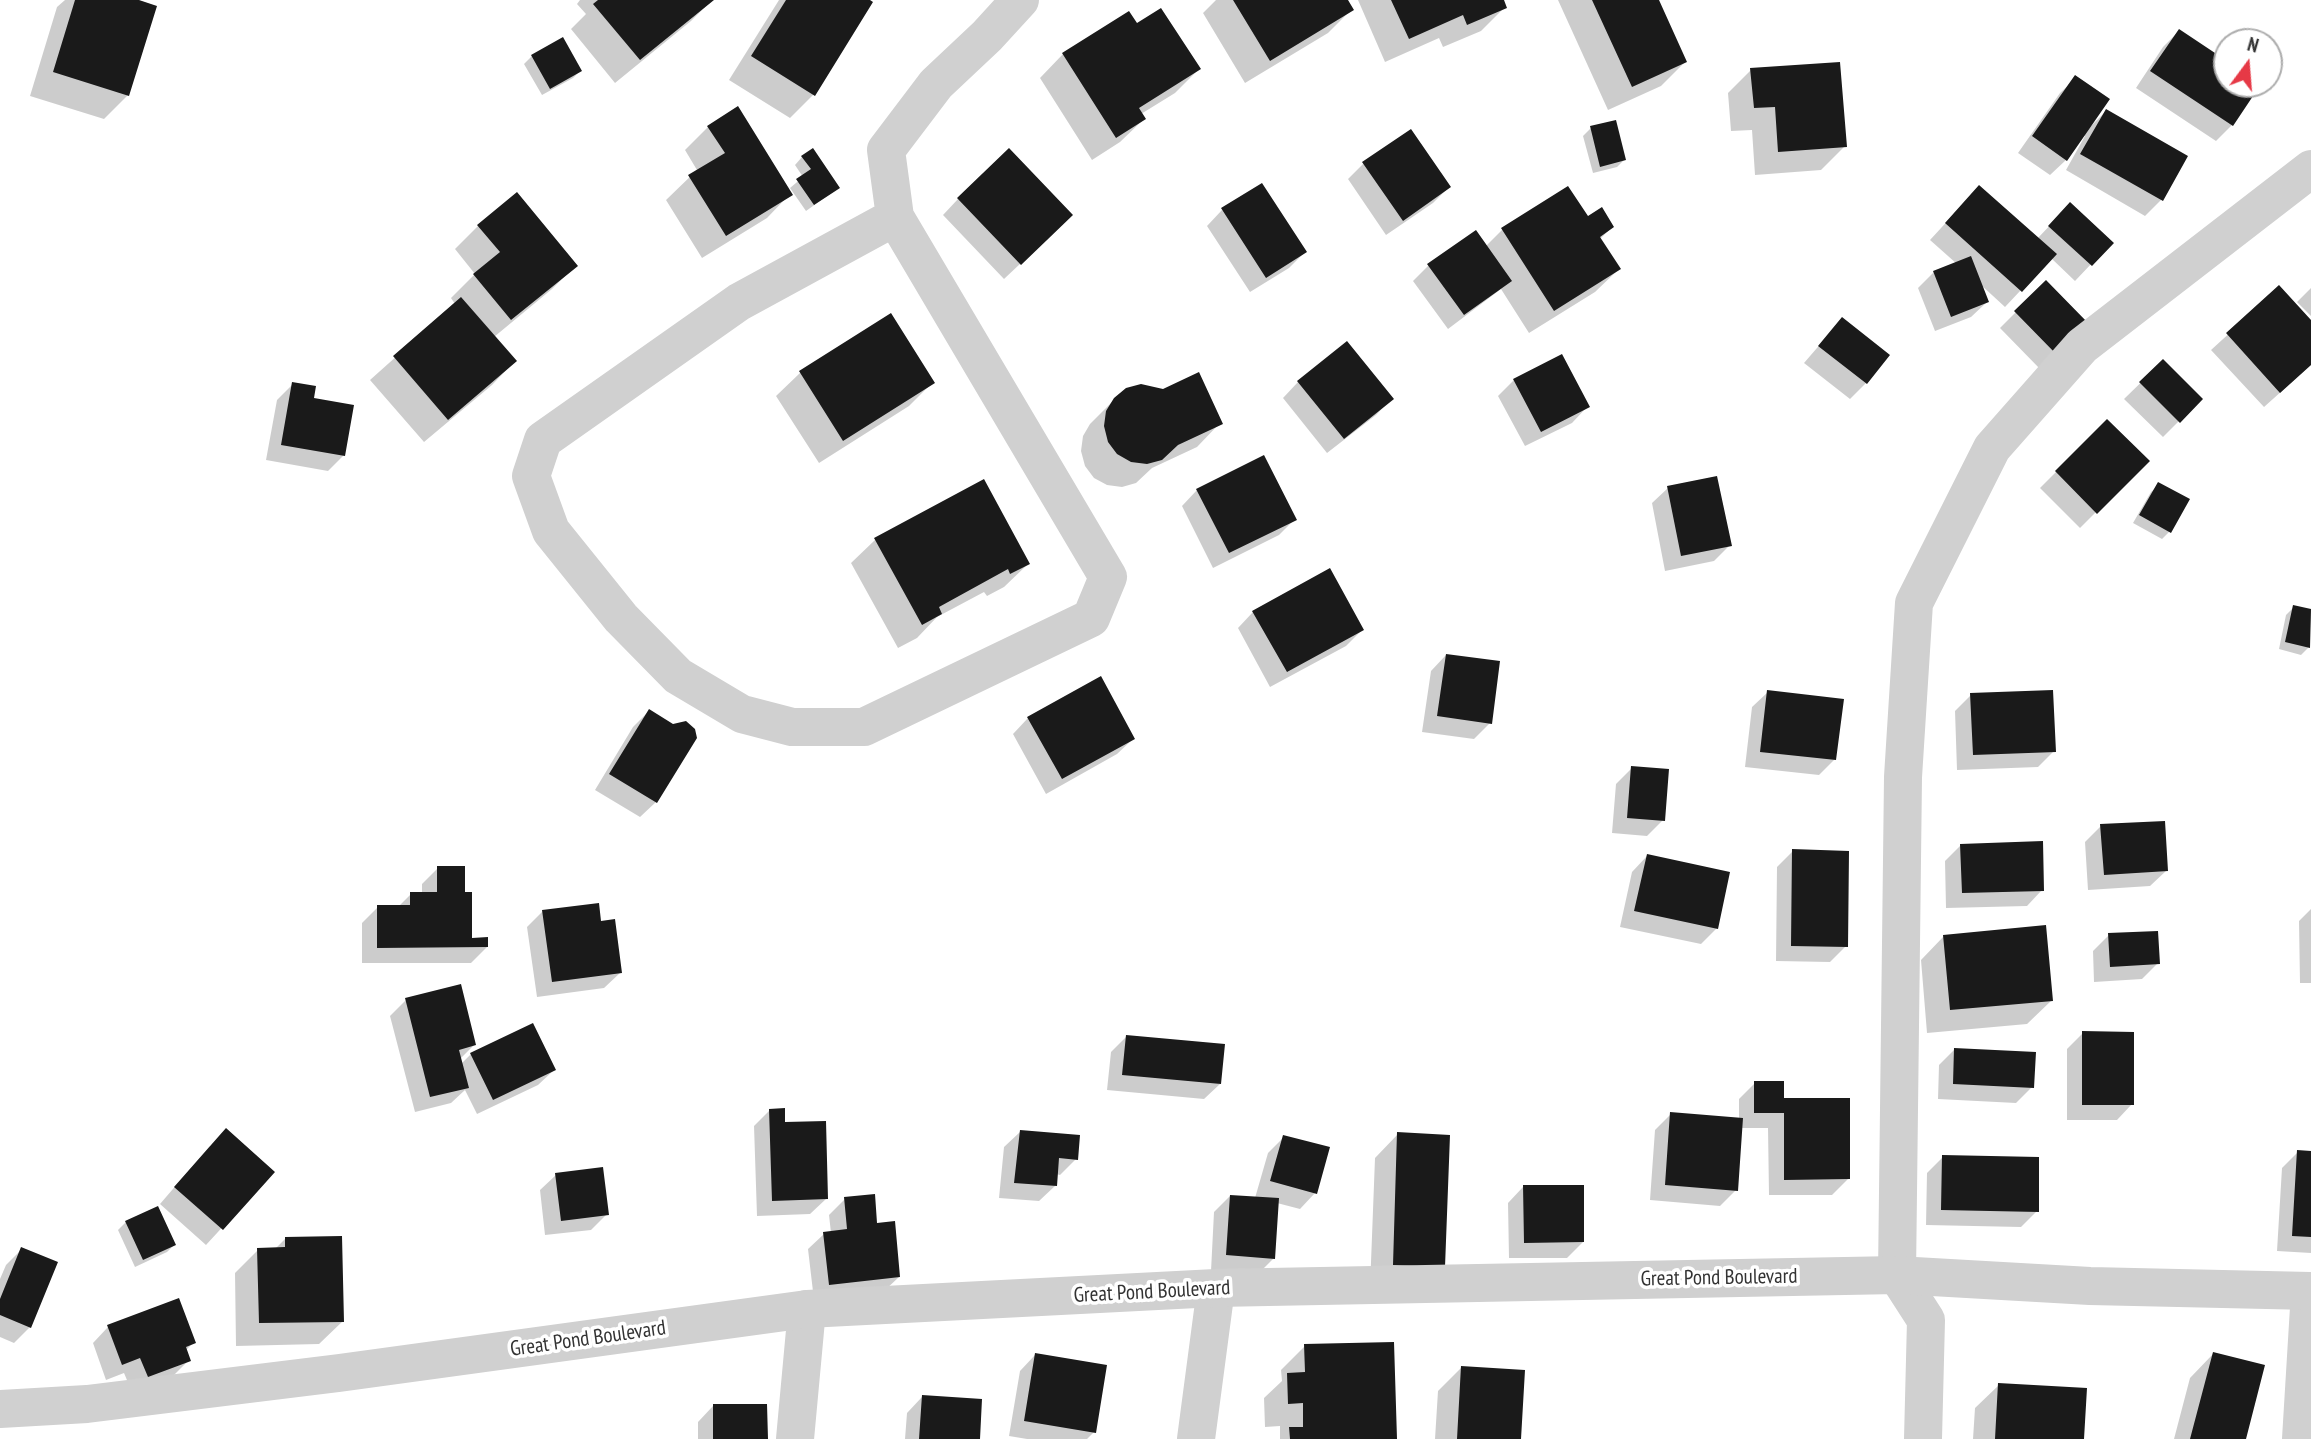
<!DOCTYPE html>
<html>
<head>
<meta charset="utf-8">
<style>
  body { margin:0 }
  #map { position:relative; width:2311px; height:1439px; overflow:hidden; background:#fff; font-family:"PT Sans Narrow",sans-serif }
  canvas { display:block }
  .north { position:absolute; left:2213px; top:28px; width:70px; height:70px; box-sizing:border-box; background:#fff; border:2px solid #adadad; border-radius:50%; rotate:16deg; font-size:19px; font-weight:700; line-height:28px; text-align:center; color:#333 }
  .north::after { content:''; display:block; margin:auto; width:24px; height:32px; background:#e63946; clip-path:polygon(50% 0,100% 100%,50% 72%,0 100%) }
</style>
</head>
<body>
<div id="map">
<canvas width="2311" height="1439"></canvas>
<div class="north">N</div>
</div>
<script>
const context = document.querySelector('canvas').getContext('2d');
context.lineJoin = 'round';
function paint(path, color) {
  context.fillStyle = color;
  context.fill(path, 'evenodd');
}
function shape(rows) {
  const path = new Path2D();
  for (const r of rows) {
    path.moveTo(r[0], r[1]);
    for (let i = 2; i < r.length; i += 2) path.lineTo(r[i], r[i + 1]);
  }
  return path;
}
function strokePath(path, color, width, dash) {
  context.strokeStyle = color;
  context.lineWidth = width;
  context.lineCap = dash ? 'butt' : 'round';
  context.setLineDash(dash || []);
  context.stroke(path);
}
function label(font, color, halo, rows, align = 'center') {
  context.font = font + ' "PT Sans Narrow",sans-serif';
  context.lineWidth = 7;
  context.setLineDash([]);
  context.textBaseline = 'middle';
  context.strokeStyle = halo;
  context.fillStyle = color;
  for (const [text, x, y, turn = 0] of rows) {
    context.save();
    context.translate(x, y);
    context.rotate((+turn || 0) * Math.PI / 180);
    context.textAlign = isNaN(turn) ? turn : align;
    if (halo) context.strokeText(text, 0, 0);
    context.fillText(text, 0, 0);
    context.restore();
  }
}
const shadow = shape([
  [65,0,133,0,128,95,104,119,30,96,57,7],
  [580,0,712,0,691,21,615,83,571,29,586,14,577,4],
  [779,0,866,0,813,95,790,118,729,80],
  [1216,0,1346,0,1352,9,1328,33,1245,83,1203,13],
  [1358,0,1502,0,1505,7,1481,31,1443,47,1439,38,1385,62],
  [1558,0,1657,0,1685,62,1661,86,1608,110],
  [1136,26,1199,69,1175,93,1141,114,1144,119,1120,142,1092,160,1040,78,1063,54],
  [2179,31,2227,63,2227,84,2259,84,2232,125,2216,141,2136,88,2163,47],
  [532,56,580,71,573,78,542,95,524,64],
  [1751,70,1845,146,1821,170,1755,175,1752,130,1731,131,1728,93],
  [2076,78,2091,126,2106,111,2186,157,2161,200,2145,216,2066,170,2085,136,2083,135,2066,160,2050,175,2018,153,2060,93],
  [708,127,790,194,767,218,702,258,666,200,697,170,685,150],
  [1591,128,1624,160,1617,167,1593,173,1583,136],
  [802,157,838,188,806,211,790,188,803,177,795,165],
  [1363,164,1449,187,1433,203,1386,235,1348,179],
  [958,199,1055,231,1004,279,943,215],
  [1964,203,2037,239,2055,220,2111,243,2075,281,2051,258,2005,307,1980,284,1987,302,1971,317,1935,331,1918,288,1934,272,1957,264,1930,240],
  [1222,210,1305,252,1289,268,1250,292,1207,226],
  [1587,219,1612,227,1600,239,1619,269,1595,292,1529,333,1501,289,1448,329,1413,281,1429,265,1486,246,1502,230],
  [478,226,576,265,552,289,494,337,515,361,492,385,424,442,370,380,455,304,451,298,475,274,455,249],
  [2046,282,2086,324,2040,369,2000,328],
  [2279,288,2311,323,2311,365,2264,407,2211,350],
  [2311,288,2311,316,2297,302],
  [890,316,933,382,909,406,819,463,776,396,800,373],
  [1842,319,1866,383,1850,399,1804,363],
  [2163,361,2201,399,2163,437,2124,399],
  [1514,380,1587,407,1572,423,1525,446,1498,396],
  [1298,382,1391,399,1376,415,1327,453,1283,398],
  [293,384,312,399,344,455,328,471,266,460,277,400],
  [1115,399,1220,423,1197,447,1152,468,1136,483,1122,487,1107,485,1094,478,1085,466,1081,451,1083,436,1090,424],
  [2107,421,2147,461,2080,528,2040,488],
  [2159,485,2169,532,2162,539,2133,523,2151,492],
  [1668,488,1730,545,1714,561,1665,571,1652,503],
  [1197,490,1295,519,1279,535,1213,568,1182,506],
  [875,540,1028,564,1004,587,987,596,984,592,937,617,917,638,898,648,851,563],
  [2294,607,2311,611,2309,647,2301,655,2279,649,2286,615],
  [1253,612,1362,630,1346,646,1270,687,1238,628],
  [1446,655,1490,723,1474,739,1422,732,1431,671],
  [1768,692,1835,759,1819,775,1745,767,1752,707],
  [1971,695,2054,751,2038,767,1957,770,1955,711],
  [649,711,672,726,656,802,640,817,595,790,633,727],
  [1028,718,1133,739,1117,754,1046,794,1013,734],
  [1632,768,1663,820,1647,836,1612,833,1616,784],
  [2101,826,2166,871,2150,886,2088,890,2085,842],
  [1961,845,2042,890,2027,906,1946,908,1945,861],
  [1793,851,1846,946,1830,962,1776,961,1777,867],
  [1647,856,1717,928,1701,944,1620,927,1632,872],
  [438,868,463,893,470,939,487,947,471,963,362,963,362,923,378,907,398,907,411,894,422,894,422,884],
  [2311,909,2311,983,2300,983,2299,921],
  [543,911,599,923,620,973,604,988,537,997,527,927],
  [2109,935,2158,963,2142,979,2094,982,2093,951],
  [1944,936,2051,1001,2027,1024,1927,1033,1921,960],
  [406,1000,474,1045,460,1059,461,1064,471,1054,554,1070,538,1085,477,1114,465,1090,451,1103,415,1112,390,1016],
  [2083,1033,2132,1104,2117,1120,2067,1120,2067,1049],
  [1127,1036,1220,1084,1204,1099,1107,1090,1111,1052],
  [1955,1049,2032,1087,2016,1103,1938,1099,1939,1065],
  [1755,1083,1782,1100,1848,1179,1832,1195,1769,1195,1768,1128,1741,1128,1736,1190,1720,1206,1650,1200,1655,1130,1671,1114,1739,1120,1739,1099],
  [770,1110,784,1124,826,1199,810,1214,757,1216,754,1126],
  [1020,1132,1076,1159,1060,1175,1056,1174,1055,1186,1039,1201,999,1198,1004,1147],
  [1398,1134,1444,1266,1370,1288,1375,1158],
  [1284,1137,1315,1193,1300,1209,1277,1203,1274,1258,1258,1274,1211,1271,1214,1212,1230,1196,1255,1198,1268,1153],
  [210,1146,273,1172,206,1245,160,1204],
  [2298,1152,2311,1152,2311,1253,2277,1251,2282,1168],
  [1943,1157,2037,1211,2021,1227,1926,1225,1927,1173],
  [556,1175,607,1214,591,1230,545,1235,540,1190],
  [1523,1187,1583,1242,1567,1258,1509,1258,1508,1203],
  [845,1199,899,1277,883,1292,814,1300,808,1249,824,1234,831,1233,829,1215],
  [126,1222,174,1245,167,1252,135,1267,118,1230],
  [285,1239,343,1321,319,1344,236,1346,235,1273,258,1250,275,1249],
  [22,1249,30,1327,14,1343,0,1337,0,1279,6,1265],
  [108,1327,194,1342,185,1351,189,1360,173,1376,132,1392,124,1373,106,1380,93,1343],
  [1305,1346,1395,1439,1280,1439,1280,1426,1265,1427,1264,1398,1282,1381,1281,1370],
  [2213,1354,2244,1439,2174,1439,2190,1378],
  [1035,1355,1094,1432,1087,1439,1027,1439,1009,1436,1020,1371],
  [1461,1368,1520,1439,1435,1439,1438,1391],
  [1999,1385,2082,1439,1973,1439,1975,1408],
  [922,1397,978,1439,905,1439,907,1413],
  [713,1406,766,1439,698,1439,698,1422]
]);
const building = shape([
  [75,0,139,0,157,6,129,96,53,72],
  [598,0,714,0,640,60,593,4],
  [786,0,870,0,873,2,815,96,751,56],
  [1233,0,1348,0,1354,10,1270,61],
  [1391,0,1504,0,1507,8,1467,25,1463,15,1409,39],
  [1592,0,1659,0,1687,62,1632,87],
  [1161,8,1201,69,1139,108,1146,119,1116,138,1062,53,1129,11,1137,23],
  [2179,29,2227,61,2227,84,2261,84,2233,126,2150,71],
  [563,37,582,71,550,89,531,55],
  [1840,62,1847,147,1778,152,1775,107,1754,108,1750,68],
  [2075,75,2110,99,2067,161,2032,136],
  [738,106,793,195,726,236,688,175,725,153,707,126],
  [2106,109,2188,156,2163,201,2080,154],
  [1616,120,1626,160,1600,167,1590,126],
  [1411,129,1451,187,1403,221,1362,162],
  [813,148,840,188,814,205,796,179,811,169,801,156],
  [1009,148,1073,215,1021,265,957,198],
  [1262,183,1307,252,1266,278,1221,208],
  [1979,185,2057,254,2022,292,1945,223],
  [1568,186,1588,216,1602,207,1614,227,1600,237,1621,269,1554,311,1501,228],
  [517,192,578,266,511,320,473,274,500,252,477,225],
  [2070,202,2114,243,2092,266,2048,226],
  [1476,230,1512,281,1464,315,1427,264],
  [1971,256,1989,302,1951,317,1933,271],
  [2046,280,2089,324,2057,355,2014,311],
  [2279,285,2311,320,2311,365,2280,393,2226,333],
  [461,297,517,361,448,420,393,356],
  [891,313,935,383,843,441,799,371],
  [1842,317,1890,355,1867,384,1818,346],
  [1347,341,1394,399,1344,439,1297,381],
  [1562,354,1590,407,1541,432,1513,379],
  [2163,359,2203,399,2180,423,2139,382],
  [1199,372,1223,424,1178,445,1162,460,1147,464,1131,462,1117,454,1108,442,1104,426,1106,411,1114,398,1126,388,1141,384,1163,389],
  [292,382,316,386,314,398,354,405,345,456,281,445],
  [2107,419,2150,461,2097,514,2055,471],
  [1264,455,1297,520,1229,553,1196,489],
  [1717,476,1732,546,1681,556,1667,486],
  [984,479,1030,564,1010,574,1008,569,939,607,942,614,922,625,874,538],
  [2158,482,2190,499,2171,533,2139,515],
  [1330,568,1364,630,1287,672,1252,611],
  [2293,605,2311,609,2310,648,2285,642],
  [1446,654,1500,661,1492,724,1437,716],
  [1101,676,1135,739,1062,779,1027,717],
  [1767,690,1844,699,1836,760,1760,752],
  [2053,690,2056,752,1973,755,1970,693],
  [649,709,673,724,686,721,695,729,697,738,657,803,609,774],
  [1631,766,1669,769,1665,821,1627,818],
  [2165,821,2168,871,2104,875,2100,824],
  [2043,841,2044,891,1962,893,1960,844],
  [1792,849,1849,851,1848,947,1791,946],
  [1647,854,1730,872,1718,929,1634,911],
  [437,866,465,866,465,892,472,892,472,938,488,937,488,947,377,948,377,905,410,905,410,892,437,892],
  [599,903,601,921,615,919,622,973,552,982,542,910],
  [2046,925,2053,1001,1950,1010,1943,935],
  [2158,931,2160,964,2110,967,2108,933],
  [461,984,476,1045,459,1050,469,1088,430,1097,405,998],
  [533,1023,556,1070,493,1100,470,1053],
  [2082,1031,2134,1032,2134,1105,2082,1105],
  [1126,1035,1225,1044,1221,1084,1122,1075],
  [1954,1048,2036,1052,2034,1088,1953,1084],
  [1754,1081,1784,1081,1784,1098,1850,1098,1850,1179,1784,1180,1784,1113,1754,1113],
  [785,1108,785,1122,826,1121,828,1199,772,1201,769,1109],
  [1670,1112,1743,1118,1738,1191,1665,1185],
  [226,1128,275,1172,223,1230,174,1187],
  [1020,1130,1080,1135,1078,1160,1059,1158,1057,1186,1014,1183],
  [1397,1132,1450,1135,1445,1267,1393,1265],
  [1283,1135,1330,1147,1317,1194,1270,1181],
  [2297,1150,2311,1151,2311,1237,2292,1236],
  [1942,1155,2039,1157,2039,1212,1941,1210],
  [603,1167,609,1215,561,1221,555,1173],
  [1523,1185,1584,1185,1584,1242,1524,1243],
  [875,1194,877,1223,895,1221,900,1277,829,1285,823,1232,847,1229,844,1197],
  [1230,1195,1279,1198,1275,1259,1226,1255],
  [158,1206,176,1245,143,1260,125,1221],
  [342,1236,344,1322,259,1323,257,1248,285,1247,285,1237],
  [21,1247,58,1262,31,1328,0,1315,0,1299],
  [179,1298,196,1343,186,1347,191,1361,148,1377,140,1358,122,1365,107,1325],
  [1394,1342,1397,1439,1290,1439,1289,1427,1303,1427,1303,1403,1288,1404,1287,1373,1305,1372,1304,1344],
  [2213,1352,2265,1365,2246,1439,2190,1439],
  [1035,1353,1107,1365,1096,1433,1024,1421],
  [1461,1366,1525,1370,1521,1439,1457,1439],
  [1998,1383,2087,1388,2084,1439,1995,1439],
  [922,1395,982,1399,980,1439,919,1439],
  [713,1404,767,1404,768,1439,713,1439]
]);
const minor = shape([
  [895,217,739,302,543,440,531,476,551,531,621,618,678,676,742,714,792,727,864,727,1091,618,1108,577,895,217,886,150,936,84,987,36,1020,0],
  [795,1439,807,1309],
  [1196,1439,1216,1288],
  [1923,1439,1926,1320,1897,1275,1903,777,1914,603,1992,448,2082,346,2311,169],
  [2301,1439,2310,1291]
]);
const tertiary = shape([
  [0,1409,87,1404,339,1373,807,1309,1216,1288,1897,1275,2090,1286,2311,1291]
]);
const streetNames = [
  ["Great Pond Boulevard",1719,1278,-1],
  ["Great Pond Boulevard",1152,1292,-3],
  ["Great Pond Boulevard",588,1339,-8]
];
paint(shadow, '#0003');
paint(building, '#1a1a1a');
strokePath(minor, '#d0d0d0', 38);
strokePath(tertiary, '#d0d0d0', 38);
label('21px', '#333', '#fff', streetNames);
</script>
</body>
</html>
